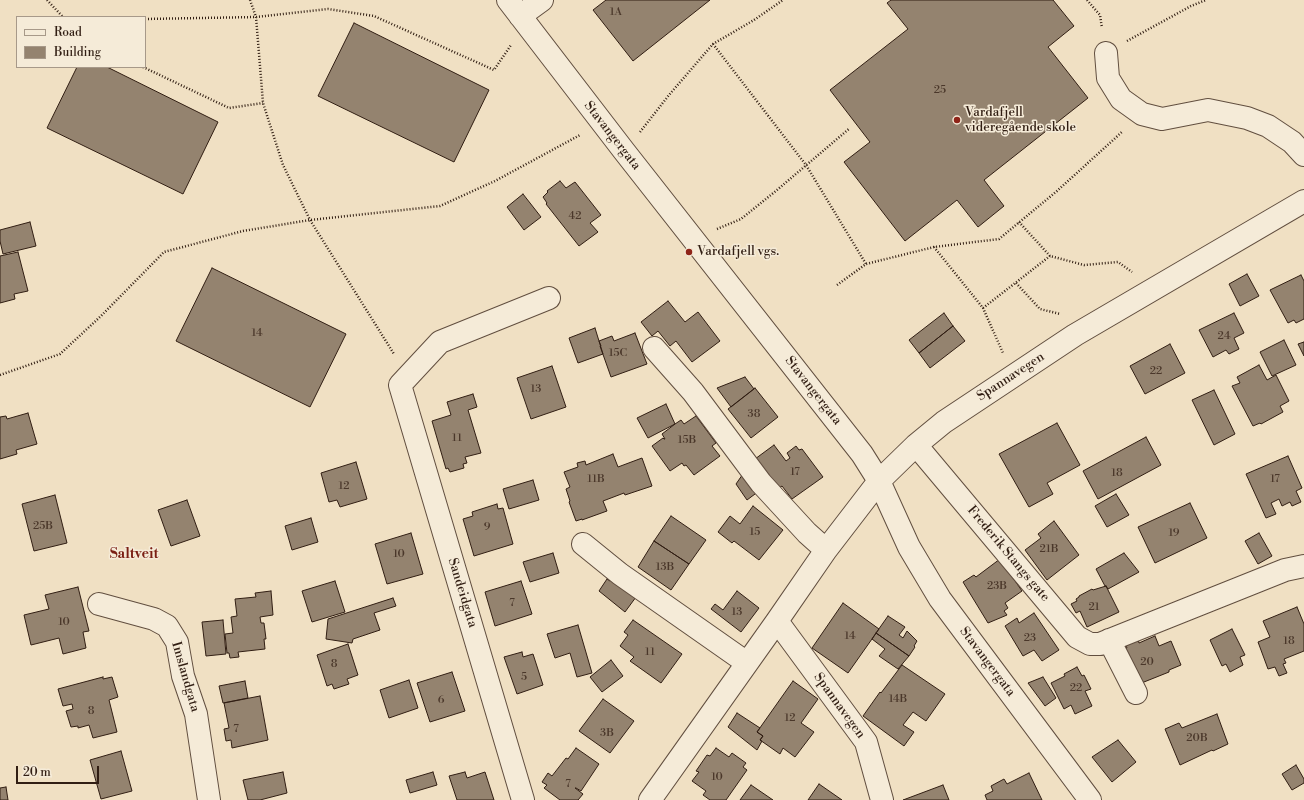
<!DOCTYPE html>
<html>
<head>
<meta charset="utf-8">
<style>
  body { margin:0 }
  #map { position:relative; width:1304px; height:800px; overflow:hidden; background:#f0e0c3; font-family:"Libre Bodoni",serif }
  canvas { display:block }
  .legend { position:absolute; left:16px; top:16px; width:130px; height:52px; box-sizing:border-box; background:#f5ebd8; border:1px solid #a79989; margin:0; padding:5px 7px; list-style:none; font-size:12px; color:#311e13 }
  .legend li { display:flex; align-items:center; gap:8px; height:20px }
  .legend b { width:20px; border:1px solid #a79989 }
  .scale { position:absolute; left:16px; top:766px; width:83px; height:18px; box-sizing:border-box; border:2px solid #311e13; border-top:0; padding-left:5px; font-size:12px; line-height:14px; white-space:nowrap; color:#311e13; -webkit-text-stroke:3px #f5ebd8; paint-order:stroke }
</style>
</head>
<body>
<div id="map">
<canvas width="1304" height="800"></canvas>
<ul class="legend">
<li><b style="height:5px;background:#f5ebd8"></b>Road</li>
<li><b style="height:11px;background:#94836f"></b>Building</li>
</ul>
<div class="scale">20 m</div>
</div>
<script>
const context = document.querySelector('canvas').getContext('2d');
context.lineJoin = 'round';
function paint(path, color) {
  context.fillStyle = color;
  context.fill(path, 'evenodd');
}
function shape(rows) {
  const path = new Path2D();
  for (const r of rows) {
    path.moveTo(r[0], r[1]);
    for (let i = 2; i < r.length; i += 2) path.lineTo(r[i], r[i + 1]);
  }
  return path;
}
function strokePath(path, color, width, dash) {
  context.strokeStyle = color;
  context.lineWidth = width;
  context.lineCap = dash ? 'butt' : 'round';
  context.setLineDash(dash || []);
  context.stroke(path);
}
function label(font, color, halo, rows, align = 'center') {
  context.font = font + ' "Libre Bodoni",serif';
  context.lineWidth = 3;
  context.setLineDash([]);
  context.textBaseline = 'middle';
  context.strokeStyle = halo;
  context.fillStyle = color;
  for (const [text, x, y, turn = 0] of rows) {
    context.save();
    context.translate(x, y);
    context.rotate((+turn || 0) * Math.PI / 180);
    context.textAlign = isNaN(turn) ? turn : align;
    if (halo) context.strokeText(text, 0, 0);
    context.fillText(text, 0, 0);
    context.restore();
  }
}
const building = shape([
  [606,0,710,0,633,61,593,10,606,0],
  [891,0,1053,0,1074,26,1048,47,1088,98,984,180,1004,206,978,227,957,200,905,241,844,162,870,142,830,90,908,29,887,3,891,0],
  [354,23,489,90,454,162,318,96,354,23],
  [77,67,107,67,218,122,183,194,47,128,77,67],
  [560,181,566,188,575,182,601,215,590,223,598,232,579,246,546,204,547,203,543,197,548,192,547,191,560,181],
  [523,194,541,217,524,230,507,207,523,194],
  [30,222,36,246,3,254,0,241,0,230,30,222],
  [18,252,28,291,14,294,15,299,0,303,0,256,18,252],
  [212,268,346,334,310,407,176,341,212,268],
  [1247,274,1259,296,1240,306,1229,284,1247,274],
  [1301,275,1304,281,1304,319,1296,323,1294,320,1288,323,1270,290,1301,275],
  [668,301,685,322,698,312,720,341,692,362,676,341,670,346,658,331,652,336,641,322,668,301],
  [944,313,953,326,919,353,909,340,944,313],
  [1234,313,1244,333,1234,338,1239,349,1229,354,1226,350,1213,357,1199,330,1234,313],
  [953,326,965,341,930,368,919,353,953,326],
  [595,328,603,354,578,363,569,338,595,328],
  [635,333,647,364,611,377,600,346,601,346,599,341,612,336,614,341,635,333],
  [1284,340,1296,365,1272,376,1260,352,1284,340],
  [1304,342,1304,356,1298,344,1304,342],
  [1170,344,1185,373,1145,394,1130,366,1170,344],
  [1259,365,1267,380,1276,375,1289,401,1280,406,1283,412,1261,424,1260,423,1253,426,1232,386,1240,383,1237,377,1259,365],
  [552,366,566,407,531,419,517,378,552,366],
  [745,377,754,389,731,407,717,388,745,377],
  [755,388,778,417,751,438,728,409,755,388],
  [1214,390,1235,434,1214,445,1192,400,1214,390],
  [473,394,477,407,468,410,481,453,465,457,467,463,463,464,464,468,450,472,448,468,446,469,432,421,451,415,447,402,473,394],
  [666,404,675,424,648,438,637,418,666,404],
  [28,413,37,444,16,450,17,454,0,459,0,417,6,416,7,419,28,413],
  [696,416,716,443,712,446,720,456,694,475,686,465,684,466,682,463,670,471,652,446,663,438,664,439,665,439,662,434,675,424,681,420,684,424,696,416],
  [1057,423,1080,465,1047,483,1053,494,1029,507,999,454,1057,423],
  [1146,437,1161,465,1098,499,1083,471,1146,437],
  [774,445,786,461,790,458,787,453,796,446,799,450,802,449,823,477,792,499,782,486,776,490,755,459,774,445],
  [613,454,618,467,642,458,652,486,625,495,624,493,603,501,607,511,582,520,582,519,576,521,569,502,570,501,566,489,570,487,564,472,578,467,577,463,585,461,586,465,613,454],
  [1288,456,1302,488,1296,491,1301,502,1292,506,1290,502,1282,506,1279,499,1271,503,1276,514,1266,518,1246,474,1288,456],
  [356,462,367,499,340,507,337,500,329,502,321,473,356,462],
  [745,471,759,491,747,500,736,484,745,471],
  [533,480,539,500,509,509,503,489,533,480],
  [1116,494,1129,515,1107,527,1095,506,1116,494],
  [55,495,67,543,34,551,22,504,55,495],
  [187,500,200,536,171,546,158,510,187,500],
  [1190,503,1207,538,1155,563,1138,527,1190,503],
  [497,504,498,509,503,508,513,544,474,556,463,519,473,516,472,512,497,504],
  [753,506,783,530,759,560,734,541,732,543,718,532,730,516,740,524,753,506],
  [671,516,706,540,689,564,654,541,671,516],
  [311,518,318,542,292,550,285,526,311,518],
  [1054,521,1079,555,1047,580,1025,550,1041,538,1038,534,1054,521],
  [411,533,423,574,387,584,375,544,411,533],
  [1259,533,1272,556,1258,564,1245,541,1259,533],
  [654,541,689,564,671,590,638,567,654,541],
  [553,553,559,573,530,582,523,562,553,553],
  [1124,553,1139,572,1108,589,1106,586,1105,586,1096,569,1124,553],
  [1000,559,1022,591,1005,603,1008,608,1004,611,1007,615,988,623,963,582,974,575,976,577,1000,559],
  [607,579,610,581,611,579,636,597,625,612,599,591,607,579],
  [335,581,345,612,312,622,302,591,335,581],
  [521,581,532,614,495,626,485,592,521,581],
  [1106,586,1119,612,1087,627,1080,611,1076,613,1071,604,1077,601,1076,599,1079,597,1079,596,1092,589,1093,590,1106,586],
  [78,587,89,631,83,632,86,648,63,654,59,638,31,645,24,615,49,609,45,595,78,587],
  [271,591,273,615,260,617,261,623,264,623,266,639,264,639,265,649,238,652,239,657,230,658,229,653,227,653,225,634,233,633,231,617,237,616,235,599,256,597,255,593,271,591],
  [737,591,759,608,741,632,711,609,715,604,723,610,737,591],
  [393,598,396,606,374,613,380,630,353,639,352,643,326,639,328,619,393,598],
  [843,603,879,629,848,673,812,648,843,603],
  [1297,607,1304,624,1304,651,1284,659,1286,663,1283,664,1287,673,1279,676,1275,667,1268,669,1258,642,1270,637,1263,621,1297,607],
  [1034,613,1059,650,1042,661,1034,650,1023,656,1005,626,1017,618,1019,623,1034,613],
  [888,616,905,627,899,635,903,638,907,631,917,641,914,646,915,647,909,656,876,633,888,616],
  [223,620,226,654,206,656,202,622,223,620],
  [633,620,682,654,661,683,630,661,634,657,620,646,628,635,624,632,633,620],
  [578,625,592,673,577,677,570,653,555,658,547,634,578,625],
  [1232,629,1245,655,1240,657,1243,665,1230,672,1226,664,1222,666,1210,640,1232,629],
  [876,633,909,656,898,669,879,656,885,649,872,639,876,633],
  [1155,636,1159,646,1171,641,1181,665,1169,670,1169,672,1139,684,1125,649,1127,648,1125,644,1138,639,1139,643,1155,636],
  [348,644,358,675,347,679,349,684,334,689,332,684,327,686,317,655,348,644],
  [522,652,523,657,533,654,543,685,517,694,504,657,522,652],
  [611,660,623,676,602,692,590,677,611,660],
  [902,665,945,694,926,721,913,712,903,725,914,732,904,746,863,716,880,692,881,693,902,665],
  [1077,667,1082,676,1084,675,1091,689,1085,691,1092,706,1075,714,1071,705,1064,709,1051,683,1065,676,1064,674,1077,667],
  [452,672,465,711,430,722,417,683,452,672],
  [103,677,103,679,112,677,118,697,109,700,117,732,93,738,89,725,78,728,78,726,71,727,66,711,73,709,72,704,63,706,58,689,103,677],
  [1043,677,1056,698,1045,706,1028,683,1043,677],
  [409,680,418,708,389,718,380,690,409,680],
  [245,681,248,698,223,703,219,686,245,681],
  [793,681,818,699,801,723,814,732,795,757,783,748,780,754,760,740,763,736,757,732,793,681],
  [260,696,268,740,232,748,231,740,226,741,224,729,229,728,224,703,260,696],
  [603,699,634,721,610,753,579,731,603,699],
  [737,713,760,728,757,732,763,736,760,740,762,741,757,750,728,727,737,713],
  [1217,714,1228,744,1213,751,1212,750,1180,765,1165,729,1179,723,1182,728,1217,714],
  [1118,740,1136,762,1112,782,1092,757,1118,740],
  [576,748,599,764,581,791,576,788,575,788,583,794,578,800,560,800,544,788,547,785,542,782,548,773,552,776,566,758,568,759,576,748],
  [716,748,729,757,732,753,746,763,743,767,747,770,726,800,710,800,703,795,706,791,692,781,699,772,696,771,707,755,710,756,716,748],
  [121,751,132,791,101,799,90,760,121,751],
  [1296,765,1304,779,1304,783,1292,790,1282,774,1296,765],
  [283,772,287,793,260,800,248,800,243,780,283,772],
  [433,772,437,785,410,793,406,780,433,772],
  [465,772,467,778,485,772,494,800,457,800,449,776,465,772],
  [1029,773,1042,800,987,800,985,795,993,791,991,786,1004,779,1007,784,1029,773],
  [819,784,842,800,808,800,819,784],
  [751,785,773,800,740,800,751,785],
  [943,785,949,800,903,800,943,785],
  [6,787,8,800,0,800,0,788,6,787]
]);
const path = shape([
  [47,0,63,17],
  [250,0,256,17,263,103,283,165,310,220,394,354],
  [1087,0,1100,15,1102,28],
  [145,19,256,17,328,9,374,16,494,70,511,45],
  [1127,41,1191,6,1206,0],
  [713,44,806,165,866,264],
  [143,67,229,108,263,103],
  [640,132,669,95,713,44,754,20,783,0],
  [1019,222,1050,256,1084,265,1118,262,1132,272],
  [717,229,741,219,777,190,850,128],
  [934,247,983,308,1003,353],
  [1016,283,1040,309,1060,314],
  [837,285,866,264,934,247,999,239,1057,191,1123,131],
  [983,308,1050,256],
  [0,375,60,354,101,316,164,252,243,231,310,220,440,206,495,181,580,135]
]);
const minor = shape([
  [508,0,624,151,862,454,879,481,909,547,940,599,1090,800],
  [520,16,542,0],
  [1106,53,1108,78,1121,99,1142,114,1162,119,1208,110,1247,118,1268,126,1292,142,1304,155],
  [654,348,693,392,761,483,807,533,826,550],
  [916,445,1077,637,1090,644,1100,644,1285,570,1304,566],
  [583,544,620,574,747,663],
  [99,604,154,619,167,626,177,642,183,676,196,714,209,800],
  [777,621,866,742,882,800],
  [1109,640,1136,693],
  [523,800,400,385,440,342,549,298],
  [650,800,777,621,826,550,879,481,916,445,944,422,1075,335,1304,201]
]);
const markers = [
  [957,120,4,"#8f2418"],
  [689,252,4,"#8f2418"]
];
const numberNames = [
  ["1A",616,12],
  ["25",940,90],
  ["42",575,216],
  ["14",257,333],
  ["24",1224,336],
  ["15C",618,353],
  ["22",1156,371],
  ["13",536,389],
  ["38",754,414],
  ["11",457,438],
  ["15B",687,440],
  ["17",795,472],
  ["18",1117,473],
  ["11B",596,479],
  ["17",1275,479],
  ["12",344,486],
  ["25B",43,526],
  ["9",487,527],
  ["15",755,532],
  ["19",1174,533],
  ["21B",1049,549],
  ["10",399,554],
  ["13B",665,567],
  ["23B",997,586],
  ["7",512,603],
  ["21",1094,607],
  ["13",737,612],
  ["10",64,622],
  ["14",850,636],
  ["23",1030,638],
  ["18",1289,641],
  ["11",650,652],
  ["20",1147,662],
  ["8",334,664],
  ["5",524,677],
  ["22",1076,688],
  ["14B",898,699],
  ["6",441,700],
  ["8",91,711],
  ["12",790,718],
  ["7",236,729],
  ["3B",607,733],
  ["20B",1197,738],
  ["10",717,777],
  ["7",568,784]
];
const poiNames = [
  ["Vardafjell",965,113],
  ["videregående skole",965,128],
  ["Vardafjell vgs.",697,252]
];
const streetNames = [
  ["Stavangergata",612,136,52],
  ["Spannavegen",1011,377,-33],
  ["Stavangergata",813,391,52],
  ["Frederik Stangs gate",1008,554,50],
  ["Sandeidgata",462,593,73],
  ["Stavangergata",987,662,53],
  ["Imslandgata",185,677,74],
  ["Spannavegen",839,706,54]
];
const neighbourhoodNames = [
  ["Saltveit",134,555]
];
paint(building, '#94836f');
strokePath(building, '#311e13', 1);
strokePath(minor, '#614e3f', 24);
strokePath(path, '#311e13', 2.5, [1, 2]);
strokePath(minor, '#f5ebd8', 22);
for (const [x, y, r, color] of markers) {
  const dot = new Path2D();
  dot.arc(x, y, r, 0, 2 * Math.PI);
  context.fillStyle = color;
  context.fill(dot);
  strokePath(dot, '#f5ebd8', 1.5);
}
label('11px', '#4a372a', null, numberNames);
label('13px', '#311e13', '#f5ebd8', poiNames, 'left');
label('13px', '#311e13', '#f5ebd8', streetNames);
label('bold 14px', '#7a1f14', '#f5ebd8', neighbourhoodNames);
</script>
</body>
</html>
